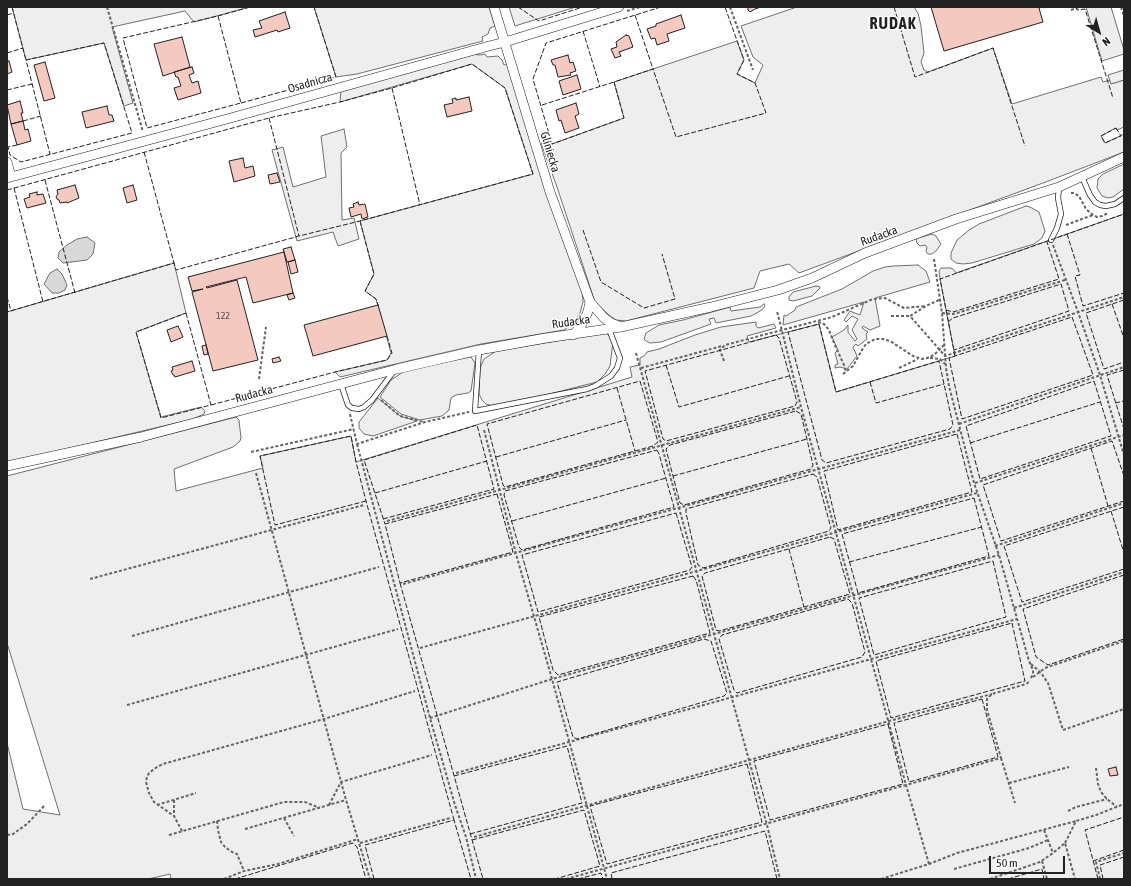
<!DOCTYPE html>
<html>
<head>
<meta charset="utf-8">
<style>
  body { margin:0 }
  #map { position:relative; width:1131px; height:886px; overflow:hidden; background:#fff; font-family:"Asap Condensed",sans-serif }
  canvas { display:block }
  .frame { position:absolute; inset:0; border:8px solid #222; pointer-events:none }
  .north { position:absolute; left:1079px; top:12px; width:40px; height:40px; -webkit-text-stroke:3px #fff; paint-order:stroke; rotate:143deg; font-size:11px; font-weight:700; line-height:16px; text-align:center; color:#222 }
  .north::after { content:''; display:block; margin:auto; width:14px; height:18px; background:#222; clip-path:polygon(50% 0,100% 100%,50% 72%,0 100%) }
  .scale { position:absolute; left:989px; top:856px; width:76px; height:18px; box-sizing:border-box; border:2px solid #222; border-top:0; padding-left:5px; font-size:12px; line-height:14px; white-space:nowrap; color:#222; -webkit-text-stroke:3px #fff; paint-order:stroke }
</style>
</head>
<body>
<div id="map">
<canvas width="1131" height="886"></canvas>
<div class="frame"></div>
<div class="north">N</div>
<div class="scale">50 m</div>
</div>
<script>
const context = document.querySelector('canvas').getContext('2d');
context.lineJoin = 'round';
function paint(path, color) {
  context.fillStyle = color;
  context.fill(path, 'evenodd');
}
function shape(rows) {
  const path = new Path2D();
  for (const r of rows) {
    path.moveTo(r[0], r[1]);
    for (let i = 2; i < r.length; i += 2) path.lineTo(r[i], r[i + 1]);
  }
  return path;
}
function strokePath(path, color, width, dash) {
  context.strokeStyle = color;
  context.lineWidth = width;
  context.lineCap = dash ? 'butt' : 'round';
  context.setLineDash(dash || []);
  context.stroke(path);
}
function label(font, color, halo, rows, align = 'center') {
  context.font = font + ' "Asap Condensed",sans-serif';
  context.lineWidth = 3;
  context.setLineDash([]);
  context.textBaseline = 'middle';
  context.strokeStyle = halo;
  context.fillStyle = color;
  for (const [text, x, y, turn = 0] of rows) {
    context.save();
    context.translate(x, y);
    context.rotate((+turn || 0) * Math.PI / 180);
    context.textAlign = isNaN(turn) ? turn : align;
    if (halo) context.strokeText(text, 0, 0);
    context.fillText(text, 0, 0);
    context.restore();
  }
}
const green = shape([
  [12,7,250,7,194,22,185,11,112,27,133,103,124,106,104,43,26,60,12,7],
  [314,7,489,7,495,26,490,28,488,34,482,37,483,41,357,74,336,77,314,7],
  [509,7,576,7,515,26,509,7],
  [797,7,914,7,918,13,921,26,924,53,921,62,924,70,928,72,993,48,1012,104,1101,77,1103,82,1110,80,1111,84,1124,80,1124,127,1117,130,1116,128,1101,136,1105,143,1124,134,1124,152,1043,183,799,273,789,264,760,271,754,288,626,321,616,320,609,315,595,302,557,187,541,143,552,144,624,118,614,82,737,41,744,60,737,74,755,83,763,65,753,57,741,26,797,7],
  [471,54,480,55,485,54,487,57,498,56,502,60,504,65,508,63,582,290,583,302,580,313,574,323,564,330,481,344,340,377,335,372,387,360,391,353,376,299,365,291,374,274,360,221,533,174,505,88,472,64,340,102,341,90,471,54],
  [344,129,347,147,341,153,342,220,354,218,359,239,338,246,333,232,297,241,272,150,283,147,293,187,326,177,321,136,344,129],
  [1124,164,1124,189,1113,197,1108,198,1102,196,1097,188,1098,179,1103,174,1124,164],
  [1026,206,1030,207,1039,212,1045,231,1042,238,1034,244,972,263,963,264,956,263,951,259,951,253,957,240,969,230,979,224,1026,206],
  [1124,214,1124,879,171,879,170,874,148,879,7,879,7,743,23,809,60,815,7,643,7,476,236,417,239,420,241,438,240,441,233,447,174,469,176,491,263,468,260,456,351,436,356,462,632,377,630,367,640,365,640,358,644,356,647,352,659,349,695,335,721,327,756,322,756,326,758,328,774,324,776,328,747,336,749,342,819,324,836,392,955,356,940,279,939,271,941,268,950,268,953,269,956,273,1124,214],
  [932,234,936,236,941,244,936,251,932,254,928,254,926,252,927,247,925,245,920,246,917,243,916,240,918,238,932,234],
  [174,263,186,313,136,332,161,417,201,407,205,411,204,414,193,419,7,463,7,312,174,263],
  [918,265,926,271,930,282,875,298,880,326,870,330,863,326,862,328,868,332,866,334,867,339,858,346,856,344,853,347,857,356,847,369,840,367,835,368,835,365,838,364,835,353,838,350,832,337,844,330,848,325,848,332,855,341,857,339,852,330,858,319,852,316,846,322,844,320,850,311,860,315,864,302,783,325,784,315,786,316,795,310,796,307,842,289,873,271,885,267,893,266,918,265],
  [816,286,820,287,820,288,812,296,793,301,789,300,789,297,793,292,816,286],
  [764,304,765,306,762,310,751,316,716,323,714,318,709,319,711,324,661,342,650,343,646,341,644,339,646,333,659,325,683,320,730,307,731,311,760,307,764,304],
  [606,333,611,338,613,342,610,366,605,374,597,382,502,406,493,406,486,404,482,400,479,394,480,368,484,359,496,351,606,333],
  [471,357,475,363,471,391,468,393,456,395,451,398,449,410,442,416,420,420,401,414,380,397,391,380,406,370,471,357],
  [378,398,400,416,417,421,373,436,364,434,359,428,359,422,378,398]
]);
const parking = shape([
  [1086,7,1111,7,1124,50,1124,54,1102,61,1086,7],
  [1124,70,1124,80,1111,84,1108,75,1124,70]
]);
const water = shape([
  [87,237,95,243,93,254,87,260,63,263,58,258,59,252,67,245,77,239,87,237],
  [57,269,62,274,67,285,65,290,59,293,52,293,44,284,50,273,57,269]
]);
const building = shape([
  [748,7,761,7,755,9,750,12,748,10,748,7],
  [931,7,1043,7,1039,8,1043,22,944,51,931,7],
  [285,12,290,28,278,32,277,30,255,37,253,30,262,28,259,21,285,12],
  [681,15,685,28,667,34,669,41,657,45,655,38,651,39,647,29,656,26,656,24,681,15],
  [626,35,629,36,633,47,619,52,621,56,615,58,611,49,617,47,616,42,626,35],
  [182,37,190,67,163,76,154,44,182,37],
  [568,55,570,63,573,62,576,71,570,73,571,75,558,77,555,65,553,65,551,60,568,55],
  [9,61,12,72,7,74,7,62,9,61],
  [45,62,55,98,44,101,34,65,45,62],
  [192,67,194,73,189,75,192,83,198,81,201,93,178,100,174,88,181,86,178,77,176,77,174,72,192,67],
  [577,75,581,89,563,95,559,81,577,75],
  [469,97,472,111,447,117,444,105,453,103,452,99,456,98,456,100,469,97],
  [20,101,23,113,21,113,23,121,11,124,7,105,20,101],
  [576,103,579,114,575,116,579,128,565,133,561,120,559,121,556,110,576,103],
  [107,106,109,115,112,115,114,121,86,128,82,112,107,106],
  [23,121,25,130,28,129,31,141,17,145,11,124,23,121],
  [243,158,245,168,253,166,255,176,234,182,229,161,243,158],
  [277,173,280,182,270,184,268,175,277,173],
  [75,185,79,198,67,203,67,202,60,203,59,200,57,199,56,197,58,194,57,190,75,185],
  [133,185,137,200,127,203,123,188,133,185],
  [37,192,37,195,43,194,46,203,27,208,24,199,30,197,29,194,37,192],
  [358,202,359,205,365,204,368,217,362,219,361,214,351,217,349,208,354,207,353,204,358,202],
  [291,247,295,260,287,262,283,249,291,247],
  [284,252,293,293,253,303,246,277,206,287,207,288,237,280,258,360,213,371,192,292,203,289,192,291,188,277,284,252],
  [295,260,298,272,291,274,288,262,295,260],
  [293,293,295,298,289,300,287,295,293,293],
  [378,305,387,336,313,356,304,325,378,305],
  [178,326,183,337,171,342,167,330,178,326],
  [206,345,208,354,204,355,202,346,206,345],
  [279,357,281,361,273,363,272,359,279,357],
  [192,361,195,371,175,377,174,375,173,375,171,371,173,370,172,367,192,361],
  [1116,767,1118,775,1110,776,1108,769,1116,767]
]);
const path = shape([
  [107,7,143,132],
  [730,7,753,70],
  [1121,7,1124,16],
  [1071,10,1079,7],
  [627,11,640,7],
  [1071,193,1074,193,1079,196,1086,209,1093,215,1097,217,1102,216,1108,213],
  [1066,225,1093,215],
  [1053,245,1078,312,1100,375,1124,455],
  [934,259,942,313,946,368,949,386,974,483,999,555,1029,661,1033,670,1033,674,1030,680],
  [939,300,926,306,910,316,945,356,1124,297],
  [942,313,953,314,957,313,1065,280],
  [891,316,910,316],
  [818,322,824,324,829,330,834,343,844,365,846,372],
  [636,353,767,825,780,879],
  [930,358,940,359,945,364],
  [724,361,720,350,725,345,832,317,873,299,885,298,904,308,926,306],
  [641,368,722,346],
  [899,368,918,359],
  [843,374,853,366,862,350,866,344,875,339,883,339,890,341,913,356,922,359,927,358,934,355,944,345],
  [259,379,266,327],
  [381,400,400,416,424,422],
  [350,414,357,444,425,422,469,412],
  [959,424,1124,367],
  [484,430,516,554,552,679,607,879],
  [357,444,430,718,455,805,466,837,476,879],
  [251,452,354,429],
  [256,473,346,800,370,879],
  [975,483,1124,435],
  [387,521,801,407],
  [995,546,1124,503],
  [90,579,364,505],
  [403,584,960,430],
  [1014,608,1124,572],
  [132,636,379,567],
  [420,648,977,493],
  [1031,664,1041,673,1048,683,1063,730,1124,709],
  [1033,677,1045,668,1124,641],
  [127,705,398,629],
  [430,718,552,679,999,555],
  [1001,758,1015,803],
  [1096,768,1098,784,1101,792,1107,799,1117,807],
  [456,773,1017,619],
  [1009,783,1069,767],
  [174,800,174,816],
  [157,805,196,793],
  [329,805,341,782,432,755],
  [1068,811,1076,807,1107,799],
  [284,818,294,836],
  [217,821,218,830,221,842,225,847,232,852,237,854,244,871],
  [245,829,346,800],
  [1044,830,1053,853],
  [182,831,174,816,154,802,149,793,146,782,147,777,149,773,157,767,163,764,324,719,415,691],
  [7,835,13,834,27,824,45,805],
  [169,835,284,802,305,802,320,808],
  [474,837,889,721,992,694],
  [360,843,450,818],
  [1065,843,1076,821,1096,815,1124,804],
  [1042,861,1047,879],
  [929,864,906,785,1001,758,987,710,987,699,992,694,1026,684,1030,681],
  [954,869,1029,848,1048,840],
  [224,879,244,871,278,864,358,839],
  [566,879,906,785,801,407,777,311],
  [881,879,929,864,957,853,1076,821],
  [990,879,1040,862,1053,853,1065,843,1075,879],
  [1100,879,1096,862,1124,853]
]);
const service = shape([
  [1082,177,1090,195,1095,202,1100,205,1106,206,1115,204,1124,198],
  [1051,240,1057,228,1061,214,1058,198,1059,187],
  [479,350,475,411,587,389,595,386,611,376,617,368,620,358,609,329],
  [341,384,348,405,352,408,359,409,364,407,372,400,394,371]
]);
const minor = shape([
  [494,7,550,192,590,302,604,318,611,323,621,327],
  [7,162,11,177],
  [7,178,227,119,489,46,505,42,619,7],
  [573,335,580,327,585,319,588,311,590,302],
  [7,466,141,437,397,369,479,350,546,338,621,327,711,307,778,290,812,278,865,253,956,219,1059,187,1124,157]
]);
const fence = shape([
  [12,7,26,60],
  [518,7,539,21,583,7],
  [661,7,546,43,533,79,552,144,624,118,614,82,653,69,676,137,766,113,755,83,737,74,744,60,725,7],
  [894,7,915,77,993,48,1025,146],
  [1076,7,1077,10,1085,9,1113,98],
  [7,15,14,13],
  [635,15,653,69],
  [218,16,241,103,147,128,123,38,218,16],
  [218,16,250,7],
  [583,31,600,87],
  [7,53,23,48],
  [392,88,420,205],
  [7,90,32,84],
  [241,103,336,77,314,7],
  [542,105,614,82],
  [269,118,299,236],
  [23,121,41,116],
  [1116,128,1121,136,1105,143,1101,136,1116,128],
  [17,145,8,147,10,155,21,162,132,133,104,43,26,60,50,154],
  [144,152,174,263],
  [45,180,75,293],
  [14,188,43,302],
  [7,190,269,118,340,102,392,88,472,64,505,88,533,174,360,221,299,236,176,270,174,263,7,312],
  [360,221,374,274,365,291,376,299,378,305],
  [583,230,601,282,644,308,675,299,662,254],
  [1067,234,1080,275,1075,276,1083,306,1124,293],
  [7,297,11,311],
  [1124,300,1086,313,1104,369,1124,362],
  [1112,304,1124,338],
  [946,310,953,312,1059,279,1047,242],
  [186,313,211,405,161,418,136,332,186,313],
  [1072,317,1093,375,962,419,949,358,1072,317],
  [948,322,953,318,1061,284,1069,311,954,350],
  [819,324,836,392,939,361,953,425,950,429,826,463,822,460,788,332,819,324],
  [776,335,779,338,797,402,795,406,666,441,663,439,645,371,776,335],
  [955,356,940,279,1124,214],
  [666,365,679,407,789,376],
  [1124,370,1107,375,1124,429],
  [640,381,658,442,653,446,505,487,503,485,487,424,640,381],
  [1094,381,1111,436,980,479,966,426,1094,381],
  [870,382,876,403,944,384],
  [617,388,635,451],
  [1115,403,1124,401],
  [211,405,335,372,387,360,392,353,387,336],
  [796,411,801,414,813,465,811,469,684,505,680,503,666,449,670,445,796,411],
  [957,434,972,492,838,530,824,471,957,434],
  [970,443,1100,402],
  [1091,448,1108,506],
  [657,450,659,454,674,507,522,550,519,547,504,495,505,491,657,450],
  [496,457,626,420],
  [813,474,817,477,831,528,829,531,703,568,698,565,686,513,686,509,813,474],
  [673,476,807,439],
  [1124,476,1112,441,983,485,1001,541,1124,501],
  [375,493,487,461],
  [497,494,513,552,400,583,385,524,497,494],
  [974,498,989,556,858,593,842,534,974,498],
  [366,501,275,525,260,456,351,436,356,462,366,501,454,820],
  [1124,507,1004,546,1022,602,1124,569],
  [1111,511,1124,553],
  [676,513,692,567,690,570,538,612,522,555,676,513],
  [383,519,494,489,477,425,364,460,385,524],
  [512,521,666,478],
  [830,537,834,539,850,594,719,631,716,630,702,576,705,573,830,537],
  [789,549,804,607],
  [993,561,1006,617,874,655,859,598,993,561],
  [849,562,982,527],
  [1124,575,1023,609,1036,657,1048,665,1124,639],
  [693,576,696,580,710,633,558,675,553,670,539,617,693,576],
  [400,583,483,879],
  [848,599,852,603,865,652,862,657,737,693,734,690,719,639,722,635,848,599],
  [1012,623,1025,681,891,718,876,661,1012,623],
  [704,639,711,641,727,693,724,696,577,739,573,737,557,682,704,639],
  [982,699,998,757,909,782,894,723,982,699],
  [888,724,903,784,770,820,754,761,888,724],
  [747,764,762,822,607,864,590,806,747,764],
  [454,776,567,746,582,803,470,834],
  [472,840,584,810,600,866,555,879],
  [1093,861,1124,850],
  [235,879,353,843,357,847,366,879],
  [374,879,365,845,454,820,471,879],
  [578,879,601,873,603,879],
  [612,879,611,873,765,831,777,879],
  [1008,879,1042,869,1044,879],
  [1098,879,1085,830,1124,817],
  [1103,879,1100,865,1124,857]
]);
const numberNames = [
  ["122",223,316]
];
const streetNames = [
  ["Osadnicza",310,83,-16],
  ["Gliniecka",550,152,73],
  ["Rudacka",879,236,-20],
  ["Rudacka",571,322,-8],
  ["Rudacka",254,394,-15]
];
const districtNames = [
  ["RUDAK",893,24]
];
paint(green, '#eee');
strokePath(green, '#6f6f6f', 1);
paint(parking, '#ededed');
strokePath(parking, '#6f6f6f', 1);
paint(water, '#d9d9d9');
strokePath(water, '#6f6f6f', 1);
paint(building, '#f3c9c0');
strokePath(building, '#222', 1);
strokePath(service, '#222', 6);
strokePath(minor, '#222', 10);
strokePath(path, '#646464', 2, [3, 2]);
strokePath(service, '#fff', 4.5);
strokePath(minor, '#fff', 9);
strokePath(fence, '#222', 1, [5, 2]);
label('10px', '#564c4a', null, numberNames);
label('12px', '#222', '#fff', streetNames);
context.letterSpacing = '1px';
label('bold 16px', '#222', '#fff', districtNames);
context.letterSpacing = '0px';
</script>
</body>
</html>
